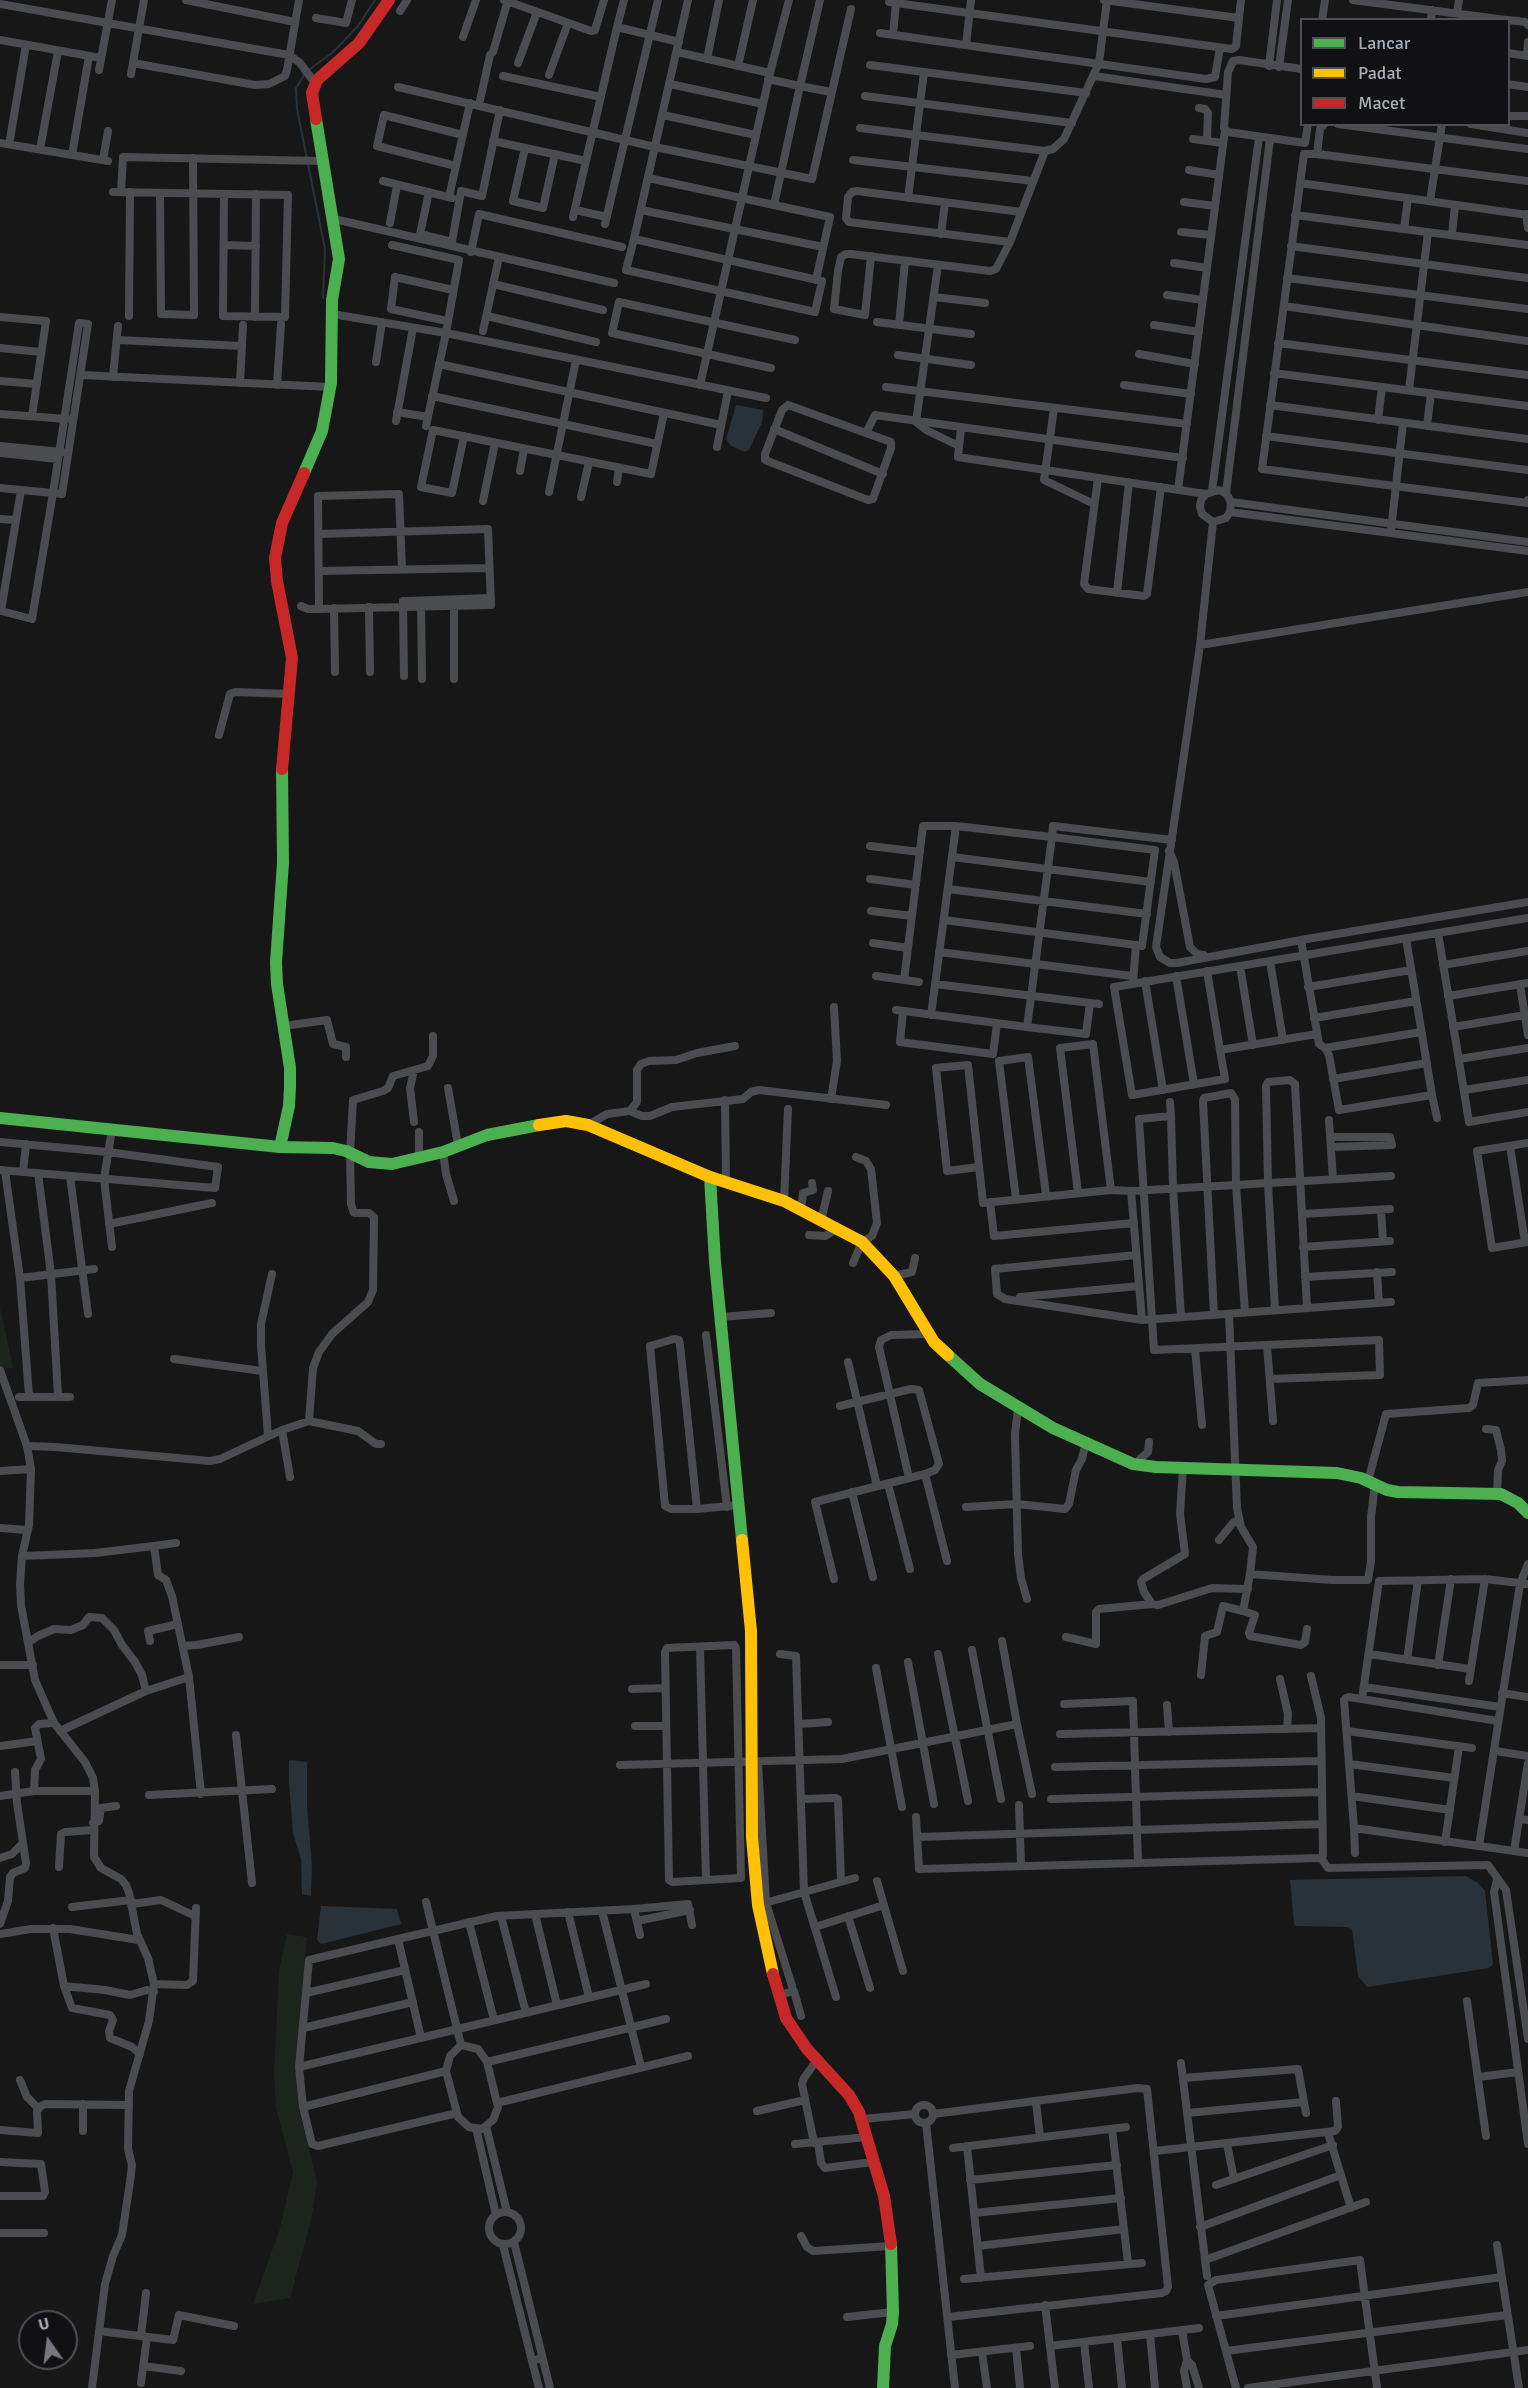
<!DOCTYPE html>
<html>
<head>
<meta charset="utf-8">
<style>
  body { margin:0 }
  #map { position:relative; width:1528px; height:2388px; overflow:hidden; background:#171717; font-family:Signika,sans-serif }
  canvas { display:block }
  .legend { position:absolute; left:1300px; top:18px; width:210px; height:108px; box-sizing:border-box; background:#111113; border:2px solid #4d4f55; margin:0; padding:8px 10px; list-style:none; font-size:18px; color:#a8adb8 }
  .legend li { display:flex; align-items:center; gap:12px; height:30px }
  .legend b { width:30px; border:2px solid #4d4f55 }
  .north { position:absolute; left:18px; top:2310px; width:60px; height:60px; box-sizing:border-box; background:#111113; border:2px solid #4d4f55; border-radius:50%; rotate:346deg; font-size:16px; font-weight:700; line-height:24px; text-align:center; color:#a8adb8 }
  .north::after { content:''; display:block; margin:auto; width:21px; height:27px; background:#757880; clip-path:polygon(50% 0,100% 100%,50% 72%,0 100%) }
</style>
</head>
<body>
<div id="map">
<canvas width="1528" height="2388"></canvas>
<ul class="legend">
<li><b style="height:8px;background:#4caf50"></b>Lancar</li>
<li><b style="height:8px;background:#ffc107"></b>Padat</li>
<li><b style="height:8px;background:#c62828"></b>Macet</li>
</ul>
<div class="north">U</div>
</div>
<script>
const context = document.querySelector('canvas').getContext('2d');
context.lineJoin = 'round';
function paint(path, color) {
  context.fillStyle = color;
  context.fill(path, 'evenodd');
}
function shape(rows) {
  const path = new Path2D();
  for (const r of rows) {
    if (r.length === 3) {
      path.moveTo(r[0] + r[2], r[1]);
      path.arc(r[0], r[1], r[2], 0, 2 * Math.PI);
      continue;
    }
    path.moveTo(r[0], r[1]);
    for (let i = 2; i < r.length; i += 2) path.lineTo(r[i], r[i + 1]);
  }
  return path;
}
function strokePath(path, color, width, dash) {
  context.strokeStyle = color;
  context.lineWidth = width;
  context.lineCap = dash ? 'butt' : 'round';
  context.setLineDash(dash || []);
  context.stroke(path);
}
const green = shape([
  [0,1307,13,1368,0,1369],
  [287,1934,307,1937,296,2065,300,2113,317,2182,312,2216,290,2298,253,2304,280,2228,293,2172,276,2108,274,2073,279,1971]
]);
const water = shape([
  [736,405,763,410,762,422,749,450,745,452,731,446,726,439],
  [291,1760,307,1762,307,1806,312,1865,311,1896,302,1894,301,1859,293,1833,289,1782,289,1761],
  [1466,1876,1478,1883,1485,1891,1493,1965,1489,1968,1367,1987,1358,1976,1352,1929,1347,1927,1296,1926,1294,1924,1290,1880],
  [321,1906,397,1909,401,1924,321,1944,317,1940]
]);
const stream = shape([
  [323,298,325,249,297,109,296,88,306,72,332,53,358,26,375,0]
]);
const street = shape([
  [186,0,295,22],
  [504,0,591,31,595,30,604,0],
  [820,0,800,86,831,92],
  [1104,0,1239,18],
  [1353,0,1506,20],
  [889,2,1232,49,1236,46,1241,0],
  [0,4,289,55,300,63,315,83],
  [400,11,407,0],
  [1457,13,1459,0],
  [316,18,346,23,352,0],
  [1322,20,1325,0],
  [1431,20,1432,10],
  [1508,20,1525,22,1528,25],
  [617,27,624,0],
  [880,33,1206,79,1215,77,1220,48],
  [893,35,896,3],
  [463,37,476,0],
  [0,40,101,58],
  [966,45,971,0],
  [493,52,508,0],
  [677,52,770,73,700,385],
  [1508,53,1528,56],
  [1527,56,1528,42],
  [707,59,719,0],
  [133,63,255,85,269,84,285,76,287,70,299,0],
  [518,63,537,12],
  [870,65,1086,93],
  [738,66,753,0],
  [1269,66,1277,0],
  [1279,67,1288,0],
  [1302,69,1239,60,1233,61,1228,72,1224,128,1228,132,1305,143,1308,124],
  [99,70,112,0],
  [770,73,789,0],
  [131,74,144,0],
  [549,75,568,23],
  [503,76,601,97],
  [1094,76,1226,95],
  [768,79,800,86,774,205],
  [670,84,763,104],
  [1508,84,1528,87],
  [398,87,655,147,812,179,851,9],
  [865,96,1072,123],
  [479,105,490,55],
  [1199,108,1205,109,1208,113,1207,140],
  [663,115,756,135],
  [1508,116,1528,116],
  [1338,124,1528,149],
  [1471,124,1528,133],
  [860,128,1045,151,1053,149,1064,139,1099,63,1107,0],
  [10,139,26,45],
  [1193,139,1223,143],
  [493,141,586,161],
  [0,143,108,161],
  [41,144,58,51],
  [525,148,513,201,543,208,555,154],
  [1317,154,1320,129,1324,124],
  [72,155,89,56],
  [103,160,108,131],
  [853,160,1033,181],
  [456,166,377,146,384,115,463,135],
  [1189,170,1219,175],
  [648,178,830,217,816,280],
  [383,181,452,198],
  [1528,181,1317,154,1304,154,1262,469,1528,503,1528,500],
  [1300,183,1528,215],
  [113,192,288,195,285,317,223,316,224,194],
  [121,192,123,157,322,161],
  [429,192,420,234,452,242,461,191,482,196,500,110],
  [160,193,161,314,194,315,193,158],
  [449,197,470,103],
  [908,198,924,72],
  [1430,201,1442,124],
  [1184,202,1215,206],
  [575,210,607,217],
  [641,210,823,247],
  [1526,214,1528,228],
  [1295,215,1528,245],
  [573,217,617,27,679,42],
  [334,219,614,283],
  [390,223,397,185],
  [605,224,658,0],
  [1404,229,1408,198],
  [1181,232,1211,235],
  [941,234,945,203],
  [1452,235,1455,205],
  [634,239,822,281,815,312,626,270,634,239],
  [634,239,688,0],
  [1010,242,849,222,846,218,848,197,852,192,857,191,1021,212],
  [224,245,256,246],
  [392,245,459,260,446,333,426,426],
  [1291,246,1528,278],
  [471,252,479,214,622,247],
  [871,256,865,315,834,309,838,271,841,257,846,254,851,254,990,271,996,269,1010,242,1045,151],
  [1174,263,1207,268],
  [938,265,916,422,926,430,959,446],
  [1287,278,1528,309],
  [493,284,603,310],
  [1167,295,1203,300],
  [934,297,985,303],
  [1284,306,1528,341],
  [332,314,446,333,766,398],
  [129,316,130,192],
  [487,316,596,342],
  [0,317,46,321,32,416],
  [255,317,256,194],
  [447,321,391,309,395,277,453,290],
  [877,322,971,334],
  [899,325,905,261],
  [1154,325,1199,332],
  [483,331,499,257],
  [117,340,242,346],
  [1278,343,1528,375],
  [0,348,41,352],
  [1139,354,1195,364],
  [898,355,971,365],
  [376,362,382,322],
  [439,364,721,425],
  [771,368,612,333,619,302,795,340],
  [1274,373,1528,406],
  [81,375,330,387],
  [113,377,118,326],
  [0,381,37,384],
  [240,383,243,325],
  [277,385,281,324],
  [1124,385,1191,394],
  [886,387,1187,424],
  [1409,390,1428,232],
  [432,396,657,444],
  [788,405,891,442,891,448,873,499,868,500,765,460,765,454,782,410,788,405],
  [1270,405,1528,439],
  [1054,408,1044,480,1094,504],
  [397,412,428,417],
  [0,414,67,419],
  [1378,420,1382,387],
  [396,421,413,328],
  [1427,426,1431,393],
  [961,428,958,457,1206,494,1219,490,1226,493,1231,502,1230,512,1226,518,1213,522,1202,514,1200,507,1201,500,1206,494],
  [774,429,883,474],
  [866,433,875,415,1183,458],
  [464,436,452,493,421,487,433,430,651,474,664,413],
  [1266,436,1528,470],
  [0,446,62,452],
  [717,447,728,391],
  [0,453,58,459],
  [520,471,524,449],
  [1098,478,1084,584,1088,589,1144,596,1147,594,1161,487],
  [617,482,619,468],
  [0,488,53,493,62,494,88,324,79,323,53,493,32,619,1,611,21,490],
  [1178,490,1225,130],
  [1212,491,1259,137],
  [549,492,576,360],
  [1226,493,1270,139],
  [581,497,589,462],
  [483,501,495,443],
  [1231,502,1528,542],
  [1230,512,1528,551],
  [0,519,16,520],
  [1213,522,1200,645,1156,947,1160,957,1170,963,1177,963,1301,940,1528,902],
  [1391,530,1403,423],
  [319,571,489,568],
  [1117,593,1129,482],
  [403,601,404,676],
  [407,601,491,598],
  [421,601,422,679],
  [454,605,454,679],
  [301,606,308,609,319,609,491,605,488,529,319,534],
  [369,607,370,672],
  [334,608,335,672],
  [319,609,318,496,399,494,402,569],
  [1200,645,1528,592],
  [219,735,230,694,235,692,289,694],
  [870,846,920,852],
  [1169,851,1174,862,1190,947,1197,954,1204,955],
  [952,857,1151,882],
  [870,879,916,885],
  [948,889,1147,914],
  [871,911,912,916],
  [944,920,1136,945],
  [1438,933,1469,1122,1528,1112],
  [1406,938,1432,1095],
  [1301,940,1319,1044,1325,1048,1329,1055,1339,1110,1432,1095,1437,1118],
  [873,943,908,948],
  [939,952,1132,976],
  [1270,961,1283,1040],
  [1443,965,1528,951],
  [1240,966,1253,1045],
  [1207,971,1220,1050],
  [876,976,919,982],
  [1176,976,1194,1084],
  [904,980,923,826,956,826,1052,837,1053,826,1172,840],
  [1145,981,1163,1090],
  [935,984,1099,1004],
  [1520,985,1528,1035],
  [1308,987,1411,970],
  [1448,996,1528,983],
  [896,1010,1027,1027,1052,837,1155,850,1142,946,1136,945,1133,983],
  [903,1011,900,1042,993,1054,997,1023],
  [931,1015,956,826],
  [1314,1018,1416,1001],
  [284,1026,327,1020,333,1044,346,1047,346,1057],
  [1027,1027,1086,1034,1090,1003],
  [1453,1027,1525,1015],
  [1317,1034,1220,1050,1225,1079,1132,1095,1114,987,1528,918],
  [1325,1048,1421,1032],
  [1459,1059,1528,1048],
  [1333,1079,1427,1063],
  [448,1088,458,1145],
  [1464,1090,1528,1080],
  [831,1099,837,1061,834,1007],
  [725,1100,726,1181],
  [1170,1102,1171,1116],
  [630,1111,637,1102,637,1070,641,1064,649,1061,676,1060,697,1053,735,1046],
  [1329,1120,1333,1179],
  [414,1122,410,1088,414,1070],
  [588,1125,607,1114,630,1111,642,1116,650,1116,672,1107,743,1099,751,1092,759,1090,886,1105],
  [112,1129,104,1179,112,1247],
  [1330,1137,1390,1137,1392,1145,1331,1147],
  [0,1142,108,1152,218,1167,215,1188,0,1170],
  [1528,1143,1477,1151,1492,1248,1528,1242],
  [1510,1146,1525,1242],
  [443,1152,446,1174,454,1201],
  [419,1159,419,1132],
  [979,1167,947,1171,936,1068,968,1065,983,1203,1111,1190,1131,1191,1391,1176],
  [5,1171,20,1278,29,1396],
  [23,1172,26,1144],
  [38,1173,51,1274,58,1396],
  [70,1176,88,1314],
  [1131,1191,1142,1320],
  [1078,1193,1060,1048,1093,1044,1111,1190],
  [1016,1199,999,1061,1028,1057,1046,1195],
  [784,1201,788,1109],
  [990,1202,994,1236,1134,1223],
  [1381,1210,1383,1241],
  [801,1211,803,1193,813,1190,812,1183],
  [1302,1214,1390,1209],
  [821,1221,828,1191],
  [109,1224,212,1203],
  [809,1235,825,1236,837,1229],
  [1303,1247,1390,1241],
  [1136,1255,995,1269,997,1294,1005,1299,1142,1320,1391,1302],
  [853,1263,862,1242,872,1236,877,1223,871,1169,866,1161,856,1157],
  [1377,1272,1379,1303],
  [894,1276,912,1272,915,1258],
  [1305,1277,1392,1272],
  [20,1278,94,1269],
  [1020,1297,1139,1286],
  [1275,1310,1268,1183,1266,1086,1268,1082,1290,1080,1295,1084,1307,1308],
  [1229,1314,1237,1508,1241,1527,1253,1547,1250,1574,1243,1611,1255,1615,1249,1633,1250,1636,1301,1645,1305,1642,1307,1629],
  [1214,1315,1203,1101,1204,1098,1231,1093,1235,1099,1236,1185,1245,1313],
  [721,1317,771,1313],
  [1181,1317,1173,1188,1171,1116,1139,1119,1154,1350,1379,1340,1380,1375,1270,1379],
  [706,1335,727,1507],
  [1267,1345,1273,1421],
  [1195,1349,1202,1425],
  [174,1359,262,1371],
  [848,1362,877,1486],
  [0,1370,27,1446,31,1469,29,1525,22,1556,20,1584,21,1605,35,1680,54,1723,85,1762,93,1778,95,1791,94,1857,101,1868,121,1879,126,1885,129,1893,137,1934,148,1958,154,1984,149,2021,129,2091,128,2149,132,2165,130,2182,122,2235,113,2256,105,2284,92,2388],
  [19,1397,70,1397],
  [1018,1409,1015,1434,1018,1554,1021,1578,1027,1599],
  [309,1421,313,1368,319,1352,332,1334,368,1302,373,1290,374,1217,369,1213,354,1213,351,1204,350,1153,353,1100,383,1091,388,1088,393,1076,428,1066,433,1056,433,1036],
  [1486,1429,1496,1430,1501,1450,1502,1461,1498,1470,1497,1494],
  [282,1430,290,1477],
  [268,1436,261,1345,261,1324,272,1274],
  [27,1446,56,1447,210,1461,220,1459,282,1430,309,1421,358,1431,376,1444,381,1444],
  [1140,1465,1140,1459,1148,1452,1149,1442],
  [1183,1468,1180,1514,1185,1554,1143,1579,1141,1582,1144,1592,1152,1604,1158,1605,1212,1588,1248,1589],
  [0,1471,31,1469],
  [925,1474,947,1561],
  [909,1478,879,1347,881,1340,891,1335,928,1334],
  [1368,1481,1386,1414,1469,1408,1473,1405,1478,1383,1528,1380],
  [888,1484,910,1569],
  [852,1492,873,1577],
  [966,1507,1017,1504,1065,1509,1069,1504,1076,1470,1082,1459,1086,1442],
  [697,1509,680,1345,679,1340,674,1339,650,1346,665,1506,671,1509,697,1509,739,1505],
  [0,1528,27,1530],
  [1219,1540,1233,1523,1238,1520],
  [154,1546,176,1543],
  [22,1556,95,1553,154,1546,158,1575,166,1580,172,1596,189,1677,201,1794],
  [1250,1574,1332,1580,1368,1580,1371,1561,1371,1517,1375,1484],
  [834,1579,815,1502,925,1474,935,1470,939,1464,919,1390,911,1389,840,1406],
  [1066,1637,1096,1644,1096,1612,1099,1609,1152,1604],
  [150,1641,148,1631,178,1624],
  [1002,1641,1017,1724],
  [29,1642,38,1636,54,1629,71,1630,83,1625,89,1617,102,1618,114,1630,122,1645,135,1662,142,1675,146,1691],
  [734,1645,736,1648,741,1878,672,1882,669,1880,665,1652,667,1648,734,1645],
  [183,1646,197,1645,239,1637],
  [700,1647,706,1880],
  [972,1650,1001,1799],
  [780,1654,796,1656,804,1892,836,1997],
  [938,1654,968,1801],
  [1369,1654,1470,1669],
  [1407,1660,1418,1580],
  [908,1662,934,1804],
  [0,1665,33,1665],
  [1438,1665,1451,1579],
  [876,1668,902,1807],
  [1201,1675,1205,1636,1217,1632,1223,1606,1243,1611],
  [1311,1676,1321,1718,1323,1855,1321,1858,1328,1868,1488,1865,1506,1890,1528,2039],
  [1280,1679,1288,1714,1287,1729],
  [1469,1681,1485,1579],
  [1364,1687,1500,1707],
  [632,1689,665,1688],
  [1502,1693,1528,1697],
  [1362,1699,1379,1581,1485,1579,1528,1584],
  [1064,1704,1133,1701,1138,1863],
  [1167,1705,1169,1732],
  [1498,1721,1349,1697,1346,1698,1344,1700,1354,1828,1479,1846,1520,1584,1528,1564],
  [799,1724,828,1722],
  [635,1726,665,1726],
  [60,1731,146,1691,189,1677],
  [1347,1731,1472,1748],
  [1060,1734,1321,1728],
  [236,1735,252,1883],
  [0,1746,37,1741],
  [1495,1751,1528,1756],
  [758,1762,766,1903,792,1986],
  [1350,1764,1454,1778],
  [620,1765,842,1759,1017,1724,1032,1794],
  [1055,1767,1321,1761],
  [34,1791,35,1770,41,1759,35,1728,39,1724,54,1723],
  [149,1795,272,1789],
  [0,1796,34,1791,95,1791],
  [1352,1796,1450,1810],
  [801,1799,836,1798,838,1799,841,1881],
  [1051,1799,1322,1792],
  [1019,1805,1021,1866],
  [916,1817,919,1869,1321,1858],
  [1519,1819,1528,1820],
  [93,1823,99,1821,101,1808,116,1806],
  [1354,1828,1355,1853],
  [917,1837,1322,1824],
  [1445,1842,1459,1747],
  [1479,1846,1528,1853],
  [1514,1851,1528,1763],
  [0,1858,12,1854,22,1844],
  [59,1867,61,1834,65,1832,93,1830],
  [1497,1880,1494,1892,1528,2144],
  [877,1881,903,1971],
  [426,1902,461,2045],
  [132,1904,161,1900,195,1916],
  [761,1904,855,1878],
  [72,1907,131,1900],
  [634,1909,640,1935],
  [602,1911,641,2067],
  [568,1912,589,1997],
  [535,1914,557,2005],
  [501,1916,526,2013],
  [848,1916,870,1988],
  [637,1921,690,1910],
  [469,1922,494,2020],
  [0,1924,8,1901,10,1877,13,1873,25,1868,26,1863,17,1803,15,1772],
  [815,1927,884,1905],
  [53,1928,64,1986,72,2008,110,2015,113,2020,109,2031,110,2038,132,2047,140,2054],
  [0,1934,31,1929,70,1929,139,1940],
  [398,1939,497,1916,634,1909,688,1904,692,1925],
  [154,1984,187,1985,193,1981,196,1908],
  [64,1986,105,1990,130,1995,147,1990,154,1992],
  [306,1993,405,1970],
  [779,1995,794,1991,801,2016],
  [1467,2001,1486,2136],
  [303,2028,413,2002],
  [421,2038,398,1939,309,1960,299,2067,303,2107,312,2144,318,2146,457,2113],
  [461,2045,478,2049,487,2062,498,2107,493,2120,482,2129,469,2127,458,2117,446,2071,450,2056,461,2045],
  [487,2062,666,2019],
  [1181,2063,1207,2276],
  [299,2067,646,1984],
  [1478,2077,1518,2072],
  [1183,2078,1298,2069,1306,2113],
  [20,2080,27,2097,38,2108],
  [1036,2102,1040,2137],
  [497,2103,688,2056],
  [83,2104,83,2131],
  [924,2114,9],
  [303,2107,446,2071],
  [757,2111,805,2100],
  [1187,2113,1304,2102],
  [933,2114,1138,2088,1147,2089,1168,2287,1166,2291,1162,2293,948,2317],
  [863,2119,915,2114],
  [926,2123,955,2388],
  [486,2126,507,2212],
  [476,2128,496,2215],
  [1112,2129,1128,2263],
  [0,2130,38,2133,37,2111,41,2106,45,2104,129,2105],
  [1328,2133,1351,2208],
  [818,2142,821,2163,825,2168,873,2162],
  [814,2143,802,2084,804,2078,817,2060],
  [795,2144,867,2137],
  [1227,2144,1234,2179],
  [967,2146,981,2278],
  [953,2148,1126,2127],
  [1155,2151,1335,2131,1338,2127,1336,2101],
  [0,2162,41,2164,45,2192,43,2196,0,2196],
  [970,2180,1117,2165],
  [1216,2185,1333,2145],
  [505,2228,16],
  [974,2213,1121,2198],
  [1200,2227,1341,2175],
  [0,2233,44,2233],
  [801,2236,807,2247,813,2251,890,2246],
  [514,2242,550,2388],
  [503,2245,532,2361,542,2358],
  [1497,2245,1519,2388],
  [978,2246,1124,2229],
  [1205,2260,1366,2202],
  [964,2279,1142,2263],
  [1045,2305,1055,2388],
  [1216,2316,1502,2277],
  [847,2317,893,2312],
  [1182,2330,1187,2360,1192,2365,1199,2388],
  [99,2331,173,2340,179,2315,234,2326],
  [1150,2334,1155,2388],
  [141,2336,146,2293],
  [1117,2338,1122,2388],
  [1084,2342,1089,2388],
  [1050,2346,1199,2328],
  [1016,2348,1020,2388],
  [1226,2351,1507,2315],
  [982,2352,987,2388],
  [951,2355,1030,2346],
  [531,2357,539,2388],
  [143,2366,181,2371],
  [141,2383,147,2337],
  [1187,2388,1184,2371,1187,2360],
  [1236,2388,1208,2285,1216,2280,1360,2260,1377,2388],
  [1248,2388,1528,2350]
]);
const fast = shape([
  [304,473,322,431,331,383,332,300,339,259,316,119],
  [0,1118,280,1147,333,1148,346,1151,369,1162,392,1164,443,1152,487,1135,539,1125],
  [280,1147,289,1106,290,1086,290,1068,277,984,276,962,283,863,282,769],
  [710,1177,715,1262,742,1540],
  [948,1355,980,1384,1053,1428,1133,1464,1156,1467,1337,1473,1361,1478,1387,1490,1398,1492,1501,1494,1518,1503,1528,1513],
  [883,2388,885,2346,892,2324,893,2312,891,2244]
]);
const slow = shape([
  [539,1125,566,1121,588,1125,710,1177,784,1201,862,1242,894,1276,934,1342,948,1355],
  [742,1540,751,1631,752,1837,758,1905,773,1974]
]);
const jam = shape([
  [316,119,312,93,317,80,359,43,389,0],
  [282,769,292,658,277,581,275,558,282,523,304,473],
  [773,1974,786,2018,807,2049,849,2095,859,2112,884,2196,891,2244]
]);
paint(green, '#1d241e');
paint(water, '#2a3239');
strokePath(stream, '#2a3239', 2);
strokePath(street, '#4b4c50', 8);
strokePath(fast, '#4caf50', 12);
strokePath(slow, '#ffc107', 12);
strokePath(jam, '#c62828', 12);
</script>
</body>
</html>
